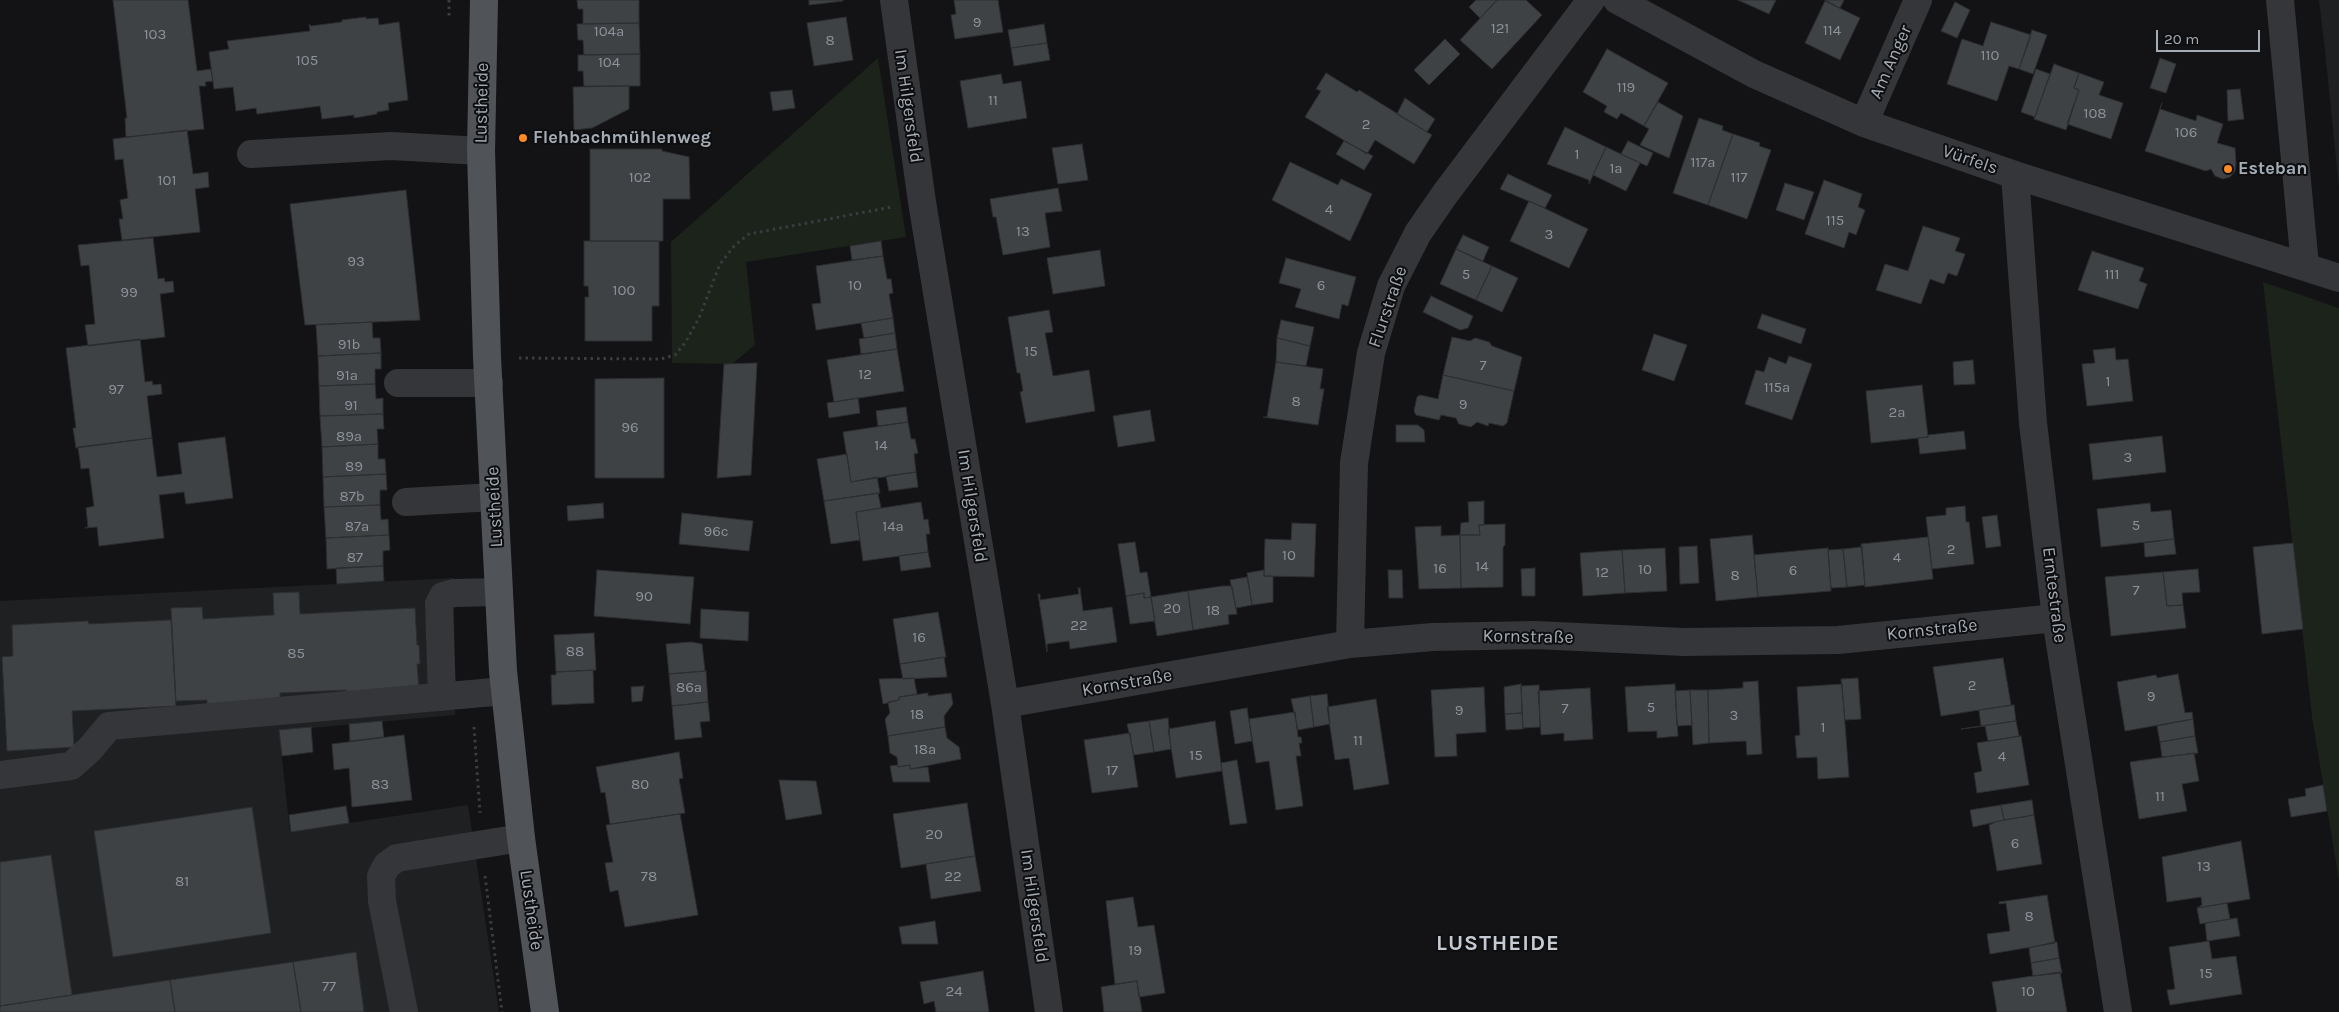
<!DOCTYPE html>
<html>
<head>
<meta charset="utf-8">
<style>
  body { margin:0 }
  #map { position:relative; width:2339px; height:1012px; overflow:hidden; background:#131315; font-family:Karla,sans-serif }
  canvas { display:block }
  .scale { position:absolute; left:2156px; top:30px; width:104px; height:22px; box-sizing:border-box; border:2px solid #a4adb6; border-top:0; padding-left:6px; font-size:15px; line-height:18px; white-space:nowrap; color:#a4adb6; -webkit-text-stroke:4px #0e0e10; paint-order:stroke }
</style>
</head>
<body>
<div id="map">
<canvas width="2339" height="1012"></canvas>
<div class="scale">20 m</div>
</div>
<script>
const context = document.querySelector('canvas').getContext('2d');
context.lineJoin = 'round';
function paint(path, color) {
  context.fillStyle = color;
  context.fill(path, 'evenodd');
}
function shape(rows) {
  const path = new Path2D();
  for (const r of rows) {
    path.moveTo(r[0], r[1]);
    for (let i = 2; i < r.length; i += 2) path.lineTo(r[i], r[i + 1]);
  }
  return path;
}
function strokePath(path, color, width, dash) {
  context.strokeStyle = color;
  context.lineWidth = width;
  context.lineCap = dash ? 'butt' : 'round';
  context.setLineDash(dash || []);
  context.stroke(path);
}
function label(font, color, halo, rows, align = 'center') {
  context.font = font + ' Karla,sans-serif';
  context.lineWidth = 4;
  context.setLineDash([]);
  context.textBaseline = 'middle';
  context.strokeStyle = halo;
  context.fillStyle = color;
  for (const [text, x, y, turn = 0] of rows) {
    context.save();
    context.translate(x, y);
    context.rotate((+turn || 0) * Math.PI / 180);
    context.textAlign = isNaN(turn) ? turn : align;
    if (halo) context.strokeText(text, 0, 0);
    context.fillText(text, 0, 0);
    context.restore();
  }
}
const built = shape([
  [2319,0,2339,0,2339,188,2325,51],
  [454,578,455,715,279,731,290,832,468,805,499,1012,0,1012,0,601]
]);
const green = shape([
  [878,58,906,237,746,262,755,345,732,364,672,363,671,242],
  [2263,282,2339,308,2339,881,2312,717]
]);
const building = shape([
  [113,0,188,0,197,71,211,69,213,81,205,82,206,86,199,86,204,129,126,137,125,118,127,118,113,0],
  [577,0,639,0,639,23,583,24,583,9,578,9,577,0],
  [809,0,843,0,843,1,809,5,809,0],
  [954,0,998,0,1003,32,955,39,951,15,956,14,954,0],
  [1476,0,1497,0,1480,18,1469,7,1476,0],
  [1497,0,1526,0,1542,15,1492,69,1460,40,1497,0],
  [1738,0,1776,0,1769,14,1738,0],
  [1825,0,1844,0,1840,8,1825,0],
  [1825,1,1860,18,1840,60,1805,43,1825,1],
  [1955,2,1970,10,1957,38,1941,31,1955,2],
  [366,17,366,19,378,18,379,25,399,22,408,100,388,103,389,110,377,112,377,114,354,118,354,115,322,119,320,106,257,114,256,108,236,111,233,87,214,89,209,52,229,49,227,41,310,31,309,24,311,26,342,22,342,20,366,17],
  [846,17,853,60,814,66,807,23,846,17],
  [1991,22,2031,35,2019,69,2009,66,1997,101,1947,84,1962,39,1983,46,1991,22],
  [639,23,640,54,584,55,583,40,578,40,577,24,639,23],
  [1044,24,1047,43,1011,48,1008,30,1044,24],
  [2032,30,2047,35,2033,74,2019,69,2032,30],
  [1445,39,1460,54,1429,85,1414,70,1445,39],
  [1047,43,1050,60,1014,66,1011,48,1047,43],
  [1607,49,1668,83,1644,126,1621,113,1617,119,1604,112,1607,106,1583,92,1607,49],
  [640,54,640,86,584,86,583,71,578,71,578,55,640,54],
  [2160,58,2176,64,2166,93,2150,88,2160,58],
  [2054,64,2079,73,2074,88,2079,90,2066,130,2034,119,2054,64],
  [2036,69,2050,74,2035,117,2021,112,2036,69],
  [1326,73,1357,92,1359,90,1432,135,1414,164,1375,140,1367,154,1305,117,1321,91,1316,89,1326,73],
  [2079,73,2104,82,2099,95,2123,103,2111,139,2067,124,2079,90,2074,88,2079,73],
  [1001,74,1003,84,1021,81,1027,118,968,128,960,81,1001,74],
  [629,86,629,109,592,128,574,130,573,87,629,86],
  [2240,89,2244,119,2228,121,2227,90,2240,89],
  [792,90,795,108,773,111,770,92,792,90],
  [1405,98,1435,119,1427,132,1397,114,1405,98],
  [1658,102,1683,116,1669,158,1640,145,1649,129,1644,126,1658,102],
  [2162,103,2160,109,2196,121,2197,115,2223,124,2217,143,2235,148,2236,164,2235,171,2230,177,2223,179,2215,176,2211,169,2206,171,2145,151,2162,103],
  [1699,118,1723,126,1722,130,1733,134,1708,205,1673,193,1699,118],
  [1565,127,1606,147,1589,184,1589,180,1547,164,1565,127],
  [187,130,193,174,208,172,209,187,195,189,200,232,122,240,119,219,123,219,120,200,128,198,123,159,115,160,113,139,187,130],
  [1733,134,1760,143,1759,146,1771,150,1747,219,1708,205,1733,134],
  [1344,141,1373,156,1364,170,1336,154,1344,141],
  [1628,141,1653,153,1647,166,1621,154,1628,141],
  [1082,144,1088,180,1058,184,1052,148,1082,144],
  [1606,147,1640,163,1626,191,1593,175,1606,147],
  [590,149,662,149,662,151,689,157,690,199,663,199,663,241,590,241,590,149],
  [1290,162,1338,185,1341,179,1372,194,1350,241,1272,200,1290,162],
  [1508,174,1552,195,1545,208,1500,189,1508,174],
  [1824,180,1862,194,1858,207,1865,210,1856,235,1849,232,1844,248,1805,234,1824,180],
  [1785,183,1814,192,1804,220,1776,210,1785,183],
  [1058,188,1062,211,1045,213,1050,247,1003,255,996,217,993,217,990,199,1058,188],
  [406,190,420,320,305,325,290,204,406,190],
  [1529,201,1588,229,1569,268,1510,241,1529,201],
  [1923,226,1960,238,1955,251,1965,254,1957,276,1948,273,1944,284,1930,279,1921,304,1876,290,1885,264,1908,271,1923,226],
  [1463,235,1489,247,1483,261,1456,249,1463,235],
  [153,238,158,279,164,278,165,282,173,281,174,292,160,294,165,337,88,346,85,325,95,324,89,265,81,266,78,245,153,238],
  [584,241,659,241,659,306,652,306,652,341,585,341,585,297,589,297,588,286,584,286,584,241],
  [881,241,883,256,852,260,850,246,881,241],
  [1456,249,1492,266,1476,300,1440,284,1456,249],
  [1100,250,1105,286,1053,294,1047,258,1100,250],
  [2092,251,2144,268,2139,281,2147,284,2138,309,2078,290,2092,251],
  [883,256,887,279,891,279,893,293,889,294,893,318,816,330,812,304,821,303,816,266,883,256],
  [1286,258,1356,277,1348,306,1342,304,1339,319,1295,307,1301,289,1279,283,1286,258],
  [1492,266,1518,278,1502,312,1476,300,1492,266],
  [1431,296,1473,316,1468,328,1460,330,1423,312,1431,296],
  [1049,310,1053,332,1045,333,1053,376,1089,370,1095,411,1026,423,1020,392,1023,391,1020,373,1017,373,1008,317,1049,310],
  [1762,314,1806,329,1801,344,1757,328,1762,314],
  [893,318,895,333,864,338,861,323,893,318],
  [1281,320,1314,327,1310,346,1277,338,1281,320],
  [372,322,373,338,380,338,381,353,318,356,316,325,372,322],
  [895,333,897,349,861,354,859,339,895,333],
  [1654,334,1687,345,1674,381,1642,370,1654,334],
  [1452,337,1470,341,1475,338,1489,342,1492,346,1522,357,1514,391,1443,375,1452,337],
  [1277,338,1310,346,1306,366,1276,362,1277,338],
  [140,339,145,382,152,381,153,385,161,384,162,394,147,396,152,438,76,448,73,428,76,428,66,348,140,339],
  [2115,348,2116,360,2128,359,2133,401,2087,406,2082,364,2095,363,2093,350,2115,348],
  [897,349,904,391,834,402,827,360,897,349],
  [381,353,381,369,375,369,375,384,319,386,318,356,381,353],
  [1789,356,1812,364,1792,420,1745,404,1756,370,1764,372,1769,357,1786,364,1789,356],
  [1973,360,1975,384,1954,385,1953,362,1973,360],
  [1276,362,1323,369,1320,389,1324,389,1318,425,1263,417,1267,417,1276,362],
  [757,363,751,475,717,478,724,364,757,363],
  [1443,375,1514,391,1507,423,1503,426,1489,423,1488,426,1477,422,1471,427,1459,424,1456,418,1441,415,1439,420,1416,415,1414,411,1417,397,1420,395,1438,399,1443,375],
  [664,378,664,478,595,478,595,379,664,378],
  [375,384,376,399,383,398,383,414,320,416,319,386,375,384],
  [1922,385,1928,437,1871,443,1866,391,1922,385],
  [858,398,860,413,829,418,827,403,858,398],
  [906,407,908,422,878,426,876,411,906,407],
  [1150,410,1155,441,1118,447,1113,416,1150,410],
  [383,414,384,429,377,429,378,444,322,447,320,416,383,414],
  [908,422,911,439,915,439,918,453,914,454,916,472,851,482,843,432,908,422],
  [1396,425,1418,425,1424,430,1425,442,1396,442,1396,425],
  [1964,431,1966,449,1920,454,1918,438,1928,437,1928,435,1964,431],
  [2162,436,2166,472,2093,480,2089,444,2162,436],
  [225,437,233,498,186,504,184,492,159,495,164,538,99,546,97,527,85,528,88,527,86,508,94,506,89,468,81,469,78,447,152,438,157,477,182,474,178,443,225,437],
  [378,444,378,459,385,459,386,474,323,477,322,447,378,444],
  [847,454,851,482,877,477,880,493,824,501,817,459,847,454],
  [916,472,918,487,889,491,886,476,916,472],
  [386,474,387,490,380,490,380,505,324,507,323,477,386,474],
  [878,493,881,508,856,512,860,540,831,544,824,501,878,493],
  [1484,501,1484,525,1479,525,1480,535,1460,535,1461,523,1469,522,1468,502,1484,501],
  [921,502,924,520,928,519,930,534,926,534,928,552,863,561,856,512,921,502],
  [603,503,604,518,568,521,567,506,603,503],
  [2150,503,2151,512,2171,510,2174,539,2101,547,2097,509,2150,503],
  [380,505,381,520,388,519,389,535,326,538,324,507,380,505],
  [1965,506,1966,522,1969,522,1974,564,1932,569,1926,517,1946,515,1946,508,1965,506],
  [682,513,753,521,749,551,679,544,682,513],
  [1997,515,2001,546,1986,548,1982,517,1997,515],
  [1292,523,1316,524,1314,577,1264,576,1265,539,1291,540,1292,523],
  [1505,524,1505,545,1503,547,1503,587,1461,588,1460,535,1480,535,1479,525,1505,524],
  [1441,526,1441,536,1460,535,1461,588,1419,589,1415,527,1441,526],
  [389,535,390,550,383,551,383,566,327,569,326,538,389,535],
  [1752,535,1758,597,1716,601,1710,539,1752,535],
  [1928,537,1933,579,1865,587,1861,544,1928,537],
  [2174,539,2176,554,2145,557,2144,543,2174,539],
  [1135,542,1140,573,1147,572,1151,597,1144,598,1144,593,1126,596,1118,544,1135,542],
  [2293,543,2303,629,2262,634,2253,547,2293,543],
  [1697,546,1699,583,1680,584,1679,547,1697,546],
  [1862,547,1865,585,1847,587,1843,549,1862,547],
  [1665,548,1667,591,1625,593,1622,550,1665,548],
  [1828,548,1831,591,1758,597,1754,555,1828,548],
  [1843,549,1847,587,1831,588,1828,550,1843,549],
  [1622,550,1625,593,1583,596,1580,553,1622,550],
  [928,552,931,567,901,571,899,556,928,552],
  [383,566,384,581,337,584,336,568,383,566],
  [1535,568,1535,596,1522,596,1521,569,1535,568],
  [2198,569,2200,592,2182,593,2183,605,2167,606,2163,572,2198,569],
  [597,570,694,577,690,624,594,616,597,570],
  [1264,570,1264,576,1273,576,1273,602,1252,605,1247,573,1264,570],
  [1388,570,1402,570,1403,598,1389,598,1388,570],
  [2163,572,2167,606,2183,605,2186,628,2111,636,2105,577,2163,572],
  [1247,577,1252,605,1236,608,1230,580,1247,577],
  [1223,586,1232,586,1237,614,1228,615,1229,624,1193,630,1188,591,1223,586],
  [1078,588,1080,588,1083,611,1112,607,1117,642,1070,649,1069,641,1047,644,1047,652,1038,594,1040,594,1040,600,1079,594,1078,588],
  [1188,591,1193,630,1157,636,1151,597,1188,591],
  [299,592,300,614,415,608,417,645,419,645,420,664,417,664,419,691,346,695,346,690,280,693,280,701,207,704,207,700,176,701,171,608,202,607,203,619,274,615,273,593,299,592],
  [1144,593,1144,598,1151,597,1155,621,1130,624,1126,596,1144,593],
  [701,609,749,612,748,641,700,638,701,609],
  [938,612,946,657,900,664,893,619,938,612],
  [171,620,176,706,72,711,74,747,7,751,2,657,13,656,12,625,88,621,89,624,171,620],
  [594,633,596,670,556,672,554,635,594,633],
  [691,642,702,644,705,671,669,674,666,644,691,642],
  [944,657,947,677,903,679,900,664,944,657],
  [2003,658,2011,705,1941,716,1933,667,2003,658],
  [593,670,594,703,552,705,551,675,556,675,556,672,593,670],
  [706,671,708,702,672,706,669,674,706,671],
  [2178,674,2185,713,2192,712,2193,719,2125,731,2117,682,2156,675,2157,678,2178,674],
  [914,678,917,694,899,697,899,700,883,704,879,679,914,678],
  [1858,678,1861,719,1845,720,1841,679,1858,678],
  [1758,681,1762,754,1747,755,1746,741,1709,743,1708,690,1743,688,1743,682,1758,681],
  [1521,684,1522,713,1505,714,1504,687,1521,684],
  [1675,684,1678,736,1657,738,1657,731,1628,732,1625,687,1675,684],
  [1842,684,1849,777,1818,779,1817,757,1797,758,1795,736,1800,735,1797,687,1842,684],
  [1539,685,1540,727,1523,728,1521,686,1539,685],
  [644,686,642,701,632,702,631,687,644,686],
  [1484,687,1486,732,1456,734,1457,756,1435,757,1431,690,1484,687],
  [1590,688,1593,739,1564,741,1564,733,1541,735,1538,691,1590,688],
  [1690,690,1692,725,1677,726,1675,691,1690,690],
  [1690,690,1708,690,1709,743,1693,745,1690,690],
  [928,693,928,696,951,693,953,704,944,716,945,727,888,736,885,719,890,713,888,702,899,700,899,697,928,693],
  [1327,694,1330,724,1314,727,1310,696,1327,694],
  [1310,696,1314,727,1298,730,1291,699,1310,696],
  [1376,699,1389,784,1354,790,1349,758,1335,760,1327,707,1376,699],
  [708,702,710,721,700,722,702,737,675,740,672,706,708,702],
  [2014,705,2016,721,1981,726,1979,710,2014,705],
  [1247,708,1252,741,1235,744,1230,711,1247,708],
  [1295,712,1298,737,1301,737,1302,743,1299,743,1301,756,1296,756,1303,806,1276,810,1269,761,1256,763,1249,719,1295,712],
  [1522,713,1523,729,1506,730,1505,714,1522,713],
  [1168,718,1171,749,1154,752,1149,721,1168,718],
  [2193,719,2195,736,2160,742,2157,726,2193,719],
  [382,721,384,737,350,741,349,724,382,721],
  [1149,721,1154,752,1134,755,1127,724,1149,721],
  [1215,721,1222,771,1176,778,1168,729,1215,721],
  [2016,721,2019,736,1988,741,1985,726,1961,729,2016,721],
  [311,727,313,752,282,756,279,730,311,727],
  [945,727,947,738,959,747,961,759,910,769,910,765,898,767,897,757,890,753,888,736,945,727],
  [1130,733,1138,787,1092,793,1084,740,1130,733],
  [404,735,412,800,352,807,349,768,334,770,332,744,404,735],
  [2021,736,2029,785,1977,793,1974,773,1982,771,1977,743,2021,736],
  [2195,736,2198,753,2162,757,2160,742,2195,736],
  [679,752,683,778,679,779,685,813,610,824,605,792,601,793,596,767,679,752],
  [2194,753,2199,781,2182,784,2187,811,2139,819,2130,762,2194,753],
  [1237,760,1247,823,1230,825,1221,763,1237,760],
  [897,765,898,767,910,765,910,769,928,767,930,782,893,782,890,766,897,765],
  [779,780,816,781,822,814,786,820,779,780],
  [2323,785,2327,811,2291,817,2288,799,2306,796,2305,789,2323,785],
  [2032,800,2034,815,2004,820,2001,805,2032,800],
  [967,803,975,856,901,868,893,814,967,803],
  [2001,805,2004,820,1973,827,1970,810,2001,805],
  [346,806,349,823,291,832,289,815,346,806],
  [252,807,271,933,113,957,94,831,252,807],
  [680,814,698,915,625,927,618,890,610,892,605,863,613,862,606,825,680,814],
  [2034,815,2042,864,1997,871,1989,825,1994,823,1994,822,2034,815],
  [2241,841,2250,899,2197,908,2202,905,2201,897,2167,902,2162,857,2241,841],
  [51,855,72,995,0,1006,0,862,51,855],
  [975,856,981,891,931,899,926,864,975,856],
  [2047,895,2055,943,1990,954,1987,934,2010,931,2006,903,1999,904,1999,902,2047,895],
  [1133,897,1138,927,1154,925,1165,993,1139,997,1137,981,1115,984,1106,901,1133,897],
  [2227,903,2230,919,2200,924,2197,908,2227,903],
  [2237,918,2240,936,2207,941,2205,923,2237,918],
  [935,921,938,944,902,944,899,927,935,921],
  [2209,941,2212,959,2236,956,2242,994,2170,1005,2167,990,2175,989,2169,947,2209,941],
  [2054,942,2057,942,2059,958,2031,963,2029,948,2054,942],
  [356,952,364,1012,301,1012,293,962,356,952],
  [2059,958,2062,973,2033,976,2031,963,2059,958],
  [293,962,301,1012,175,1012,170,980,293,962],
  [983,971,989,1012,936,1012,934,1001,924,1004,920,982,983,971],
  [2060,972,2067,1012,1997,1012,1992,982,2060,972],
  [170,980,175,1012,0,1012,0,1006,170,980],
  [1137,981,1142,1012,1104,1012,1101,987,1137,981]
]);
const path = shape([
  [449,0,449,18],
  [519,358,661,359,675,355,685,343,699,318,720,264,735,245,749,234,892,207],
  [474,727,480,813],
  [485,876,502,1012]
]);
const minor = shape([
  [894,0,922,202,1005,704,1049,1012],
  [1617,0,1754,74,1864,123,2015,175,2339,278],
  [2280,0,2305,266],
  [1864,123,1918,0],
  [251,154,391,146,481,151],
  [2015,175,2033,423,2056,618,2118,1012],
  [398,383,489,383],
  [406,502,494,497],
  [1350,644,1354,463,1371,353,1391,286,1418,233,1445,194,1591,0],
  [442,697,439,604,443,596,454,593,499,592],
  [1005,704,1350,644,1433,637,1535,635,1684,642,1838,640,2056,618],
  [0,775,71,766,90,749,109,726,505,691],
  [404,1012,382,901,381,876,387,865,397,858,521,838]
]);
const major = shape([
  [484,0,481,151,487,357,503,671,521,838,545,1012]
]);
const markers = [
  [523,138,5,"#fd8a23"],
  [2228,169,5,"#fd8a23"]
];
const numberNames = [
  ["9",977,23],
  ["121",1500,29],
  ["114",1832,31],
  ["104a",609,32],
  ["103",155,35],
  ["8",830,41],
  ["110",1990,56],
  ["105",307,61],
  ["104",609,63],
  ["119",1626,88],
  ["11",993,101],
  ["108",2095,114],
  ["2",1366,125],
  ["106",2186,133],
  ["1",1577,155],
  ["117a",1703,163],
  ["1a",1616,169],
  ["102",640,178],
  ["117",1739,178],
  ["101",167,181],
  ["4",1329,210],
  ["115",1835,221],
  ["13",1023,232],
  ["3",1549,235],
  ["93",356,262],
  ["5",1466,275],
  ["111",2112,275],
  ["10",855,286],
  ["6",1321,286],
  ["100",624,291],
  ["99",129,293],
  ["91b",349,345],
  ["15",1031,352],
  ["7",1483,366],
  ["12",865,375],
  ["91a",347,376],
  ["1",2108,382],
  ["115a",1777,388],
  ["97",116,390],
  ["8",1296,402],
  ["9",1463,405],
  ["91",351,406],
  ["2a",1897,413],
  ["96",630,428],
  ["89a",349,437],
  ["14",881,446],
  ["3",2128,458],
  ["89",354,467],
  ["87b",352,497],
  ["5",2136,526],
  ["87a",357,527],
  ["14a",893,527],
  ["96c",716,532],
  ["2",1951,550],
  ["10",1289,556],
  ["87",355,558],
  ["4",1897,558],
  ["14",1482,567],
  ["16",1440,569],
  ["10",1645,570],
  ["6",1793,571],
  ["12",1602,573],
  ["8",1735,576],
  ["7",2136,591],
  ["90",644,597],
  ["20",1172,609],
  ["18",1213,611],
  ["22",1079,626],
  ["16",919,638],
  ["88",575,652],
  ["85",296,654],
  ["2",1972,686],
  ["86a",689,688],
  ["9",2151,697],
  ["5",1651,708],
  ["7",1565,709],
  ["9",1459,711],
  ["18",917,715],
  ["3",1734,716],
  ["1",1823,728],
  ["11",1358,741],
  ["18a",925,750],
  ["15",1196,756],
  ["4",2002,757],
  ["17",1112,771],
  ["83",380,785],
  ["80",640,785],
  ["11",2160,797],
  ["20",934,835],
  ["6",2015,844],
  ["13",2204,867],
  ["78",649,877],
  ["22",953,877],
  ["81",182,882],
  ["8",2029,917],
  ["19",1135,951],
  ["15",2206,974],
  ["77",329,987],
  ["24",954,992],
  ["10",2028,992]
];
const streetNames = [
  ["Am Anger",1891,62,-66],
  ["Lustheide",482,103,-89],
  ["Im Hilgersfeld",908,106,82],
  ["Vürfels",1970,160,19],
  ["Flurstraße",1388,307,-71],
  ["Im Hilgersfeld",972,506,81],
  ["Lustheide",495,507,-93],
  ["Erntestraße",2054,595,83],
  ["Kornstraße",1932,630,-6],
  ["Kornstraße",1528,637,1],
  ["Kornstraße",1127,683,-10],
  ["Im Hilgersfeld",1034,906,82],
  ["Lustheide",531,910,82]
];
const poiNames = [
  ["Flehbachmühlenweg",533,138],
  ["Esteban",2238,169]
];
const districtNames = [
  ["LUSTHEIDE",1498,944]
];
paint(built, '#1f2022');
paint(green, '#1b231b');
paint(building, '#3f4245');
strokePath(building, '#2d2e31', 1);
strokePath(path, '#3a3d41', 3, [2.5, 4]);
strokePath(minor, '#34363a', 28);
strokePath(major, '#505459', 28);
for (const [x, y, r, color] of markers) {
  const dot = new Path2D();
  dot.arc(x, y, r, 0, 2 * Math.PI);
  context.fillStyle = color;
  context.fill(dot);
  strokePath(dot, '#0e0e10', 2);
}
label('15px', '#8b929a', null, numberNames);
label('18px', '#a4adb6', '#0e0e10', streetNames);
label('bold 18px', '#a4adb6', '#0e0e10', poiNames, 'left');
context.letterSpacing = '1px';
label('bold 22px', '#c5cbd2', '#0e0e10', districtNames);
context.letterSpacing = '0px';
</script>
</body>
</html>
